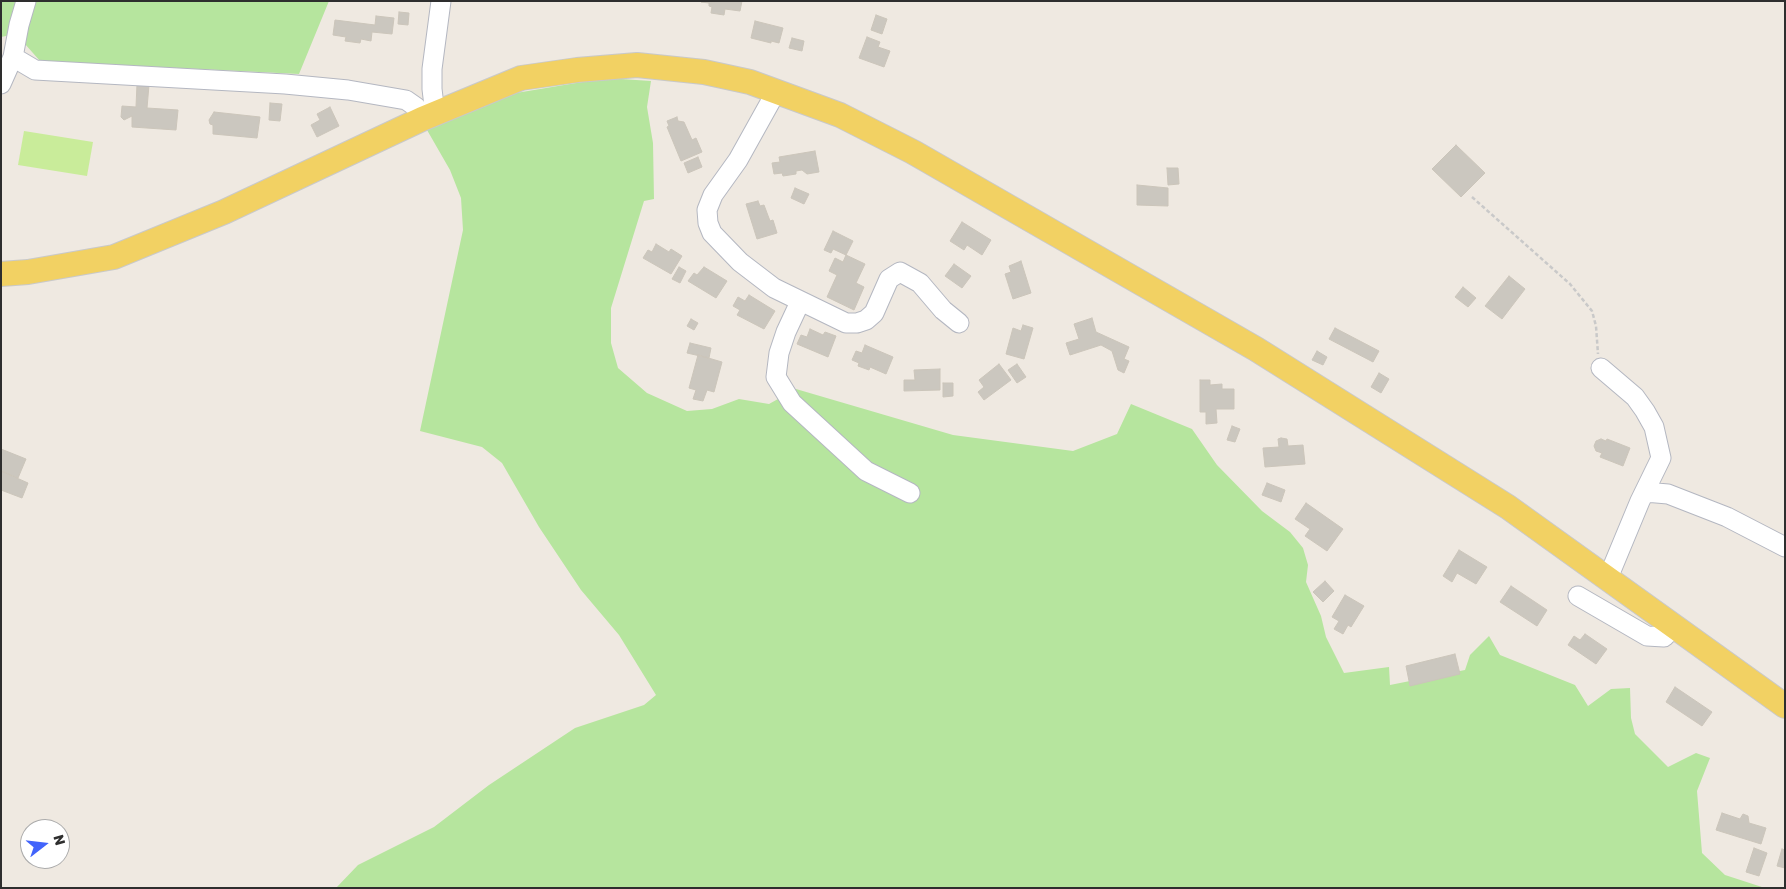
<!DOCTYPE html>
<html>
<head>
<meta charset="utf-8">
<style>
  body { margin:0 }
  #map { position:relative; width:1786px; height:889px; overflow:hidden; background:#efe9e1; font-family:Rubik,sans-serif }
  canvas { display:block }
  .frame { position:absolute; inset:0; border:2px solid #2e2e2e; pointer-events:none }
  .north { position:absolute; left:20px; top:819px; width:50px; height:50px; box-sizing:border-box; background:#fff; border:1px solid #ababab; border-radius:50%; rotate:74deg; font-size:14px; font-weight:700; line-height:20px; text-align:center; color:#2e2e2e }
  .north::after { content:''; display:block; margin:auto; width:18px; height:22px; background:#4264fb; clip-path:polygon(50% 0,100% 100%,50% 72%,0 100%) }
</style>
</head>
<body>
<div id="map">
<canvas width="1786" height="889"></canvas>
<div class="frame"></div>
<div class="north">N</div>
</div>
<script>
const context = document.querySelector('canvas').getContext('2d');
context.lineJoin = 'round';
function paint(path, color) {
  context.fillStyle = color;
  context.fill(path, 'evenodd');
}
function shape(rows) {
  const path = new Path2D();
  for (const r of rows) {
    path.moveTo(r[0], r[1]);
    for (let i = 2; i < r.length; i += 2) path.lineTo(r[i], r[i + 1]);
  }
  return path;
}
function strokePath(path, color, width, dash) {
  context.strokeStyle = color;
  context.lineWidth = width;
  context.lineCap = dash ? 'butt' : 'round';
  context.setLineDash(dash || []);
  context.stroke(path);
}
const green = shape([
  [1,1,20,1,11,35,1,37],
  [35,1,329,1,299,74,40,61,25,44,26,25],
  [606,78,651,81,647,107,653,143,654,199,644,201,611,308,611,343,618,368,647,393,687,411,712,409,739,399,769,404,796,389,953,435,1073,451,1117,434,1131,404,1192,429,1217,465,1262,511,1290,532,1303,548,1308,565,1306,582,1321,616,1326,637,1344,673,1389,667,1390,685,1465,670,1470,655,1489,636,1500,655,1575,685,1588,706,1611,689,1630,688,1631,718,1635,734,1668,767,1696,753,1710,758,1697,791,1702,853,1725,875,1765,888,336,888,358,865,434,827,489,785,575,728,644,705,656,695,619,635,581,590,539,527,502,463,482,447,420,431,463,230,461,198,450,170,427,130,462,112,516,93]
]);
const pitch = shape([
  [24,131,93,142,87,176,18,165]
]);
const building = shape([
  [742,1,740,11,725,9,724,15,711,13,712,7,709,6,709,3,701,2,742,1],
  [399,12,409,13,408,25,398,24,399,12],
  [876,15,887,19,882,34,871,30,876,15],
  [376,16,394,18,392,34,372,32,371,41,361,39,360,43,345,41,346,37,333,35,335,20,375,25,376,16],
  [755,21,783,28,779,43,771,41,771,43,751,38,755,21],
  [867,37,880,42,878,47,890,51,884,67,859,58,867,37],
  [792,38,804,41,802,51,789,48,792,38],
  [137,84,149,85,147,108,178,110,176,130,132,127,132,116,124,120,121,117,122,106,136,107,137,84],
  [270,103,282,104,280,121,269,120,270,103],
  [330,107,339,126,317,137,311,125,320,120,317,114,330,107],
  [214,112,260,117,257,138,213,134,213,125,210,124,209,120,214,112],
  [677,117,678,121,684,122,692,140,696,138,702,152,681,161,667,127,669,126,667,121,677,117],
  [1456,145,1485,173,1461,197,1432,169,1456,145],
  [815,151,819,172,807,174,802,170,796,171,796,174,783,176,782,173,774,174,772,163,780,162,779,157,815,151],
  [698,157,702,167,688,173,684,163,698,157],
  [1167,168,1178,168,1179,184,1168,185,1167,168],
  [1137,185,1168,188,1168,206,1137,205,1137,185],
  [795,188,809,194,804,204,791,198,795,188],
  [758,201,760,206,764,205,770,221,773,220,777,233,757,239,746,204,758,201],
  [962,222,991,240,982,255,967,245,964,250,950,241,962,222],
  [833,231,853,241,846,255,833,249,831,253,824,250,833,231],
  [656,244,669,252,671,249,682,256,671,274,643,258,648,250,652,252,656,244],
  [846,255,865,264,856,283,864,287,854,310,827,297,837,275,829,271,835,258,843,262,846,255],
  [1021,261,1031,293,1013,299,1005,274,1011,272,1009,266,1021,261],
  [954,264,971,276,962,288,945,276,954,264],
  [679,267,686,271,680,283,672,279,679,267],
  [704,267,727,281,716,298,688,281,694,273,697,275,704,267],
  [1509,276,1525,289,1502,319,1485,306,1509,276],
  [1463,287,1476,298,1468,307,1455,297,1463,287],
  [749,295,775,311,764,329,737,315,740,310,733,306,738,297,745,301,749,295],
  [1092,318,1096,332,1129,347,1124,359,1129,361,1124,373,1118,370,1112,351,1101,345,1070,355,1066,343,1079,339,1074,324,1092,318],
  [691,319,698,323,694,330,687,326,691,319],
  [1023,325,1033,328,1024,359,1006,354,1013,328,1021,331,1023,325],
  [1335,328,1379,351,1373,362,1329,339,1335,328],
  [810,329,823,335,825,332,836,336,828,357,797,344,801,335,807,337,810,329],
  [690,343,711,348,709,358,687,353,690,343],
  [865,345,893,357,886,374,870,367,869,370,858,366,859,363,852,360,856,351,862,353,865,345],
  [1317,351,1327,357,1323,365,1312,360,1317,351],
  [698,355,722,362,714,392,707,390,703,401,693,399,696,390,689,388,698,355],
  [999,364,1011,380,984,400,978,392,984,387,979,380,999,364],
  [1017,364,1026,377,1017,383,1008,370,1017,364],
  [940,369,940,390,904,391,904,380,915,380,914,370,940,369],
  [1379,373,1389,379,1381,393,1371,387,1379,373],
  [1200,380,1210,380,1210,385,1222,384,1222,389,1234,389,1234,409,1216,409,1217,423,1206,424,1206,412,1200,412,1200,380],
  [943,383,953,383,953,396,943,397,943,383],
  [1232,426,1240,429,1235,442,1227,440,1232,426],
  [1281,438,1287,439,1288,446,1303,445,1305,464,1265,467,1263,448,1279,447,1278,439,1281,438],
  [1601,439,1606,441,1607,439,1630,448,1623,466,1600,457,1602,453,1596,451,1594,446,1596,441,1601,439],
  [1,449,26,459,18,478,1,471,1,449],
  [1,471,28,483,22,498,1,490,1,471],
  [1267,483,1285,490,1281,502,1262,495,1267,483],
  [1306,503,1343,529,1327,551,1305,536,1310,529,1295,519,1306,503],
  [1459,550,1487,567,1476,584,1457,573,1452,582,1443,576,1459,550],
  [1325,581,1334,591,1323,602,1313,592,1325,581],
  [1511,586,1547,610,1537,626,1500,602,1511,586],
  [1345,595,1364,606,1351,627,1348,625,1343,634,1334,629,1339,621,1332,617,1345,595],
  [1585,634,1607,649,1596,664,1568,645,1574,636,1580,640,1585,634],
  [1455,654,1460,674,1410,686,1406,666,1455,654],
  [1675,687,1712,712,1702,726,1666,702,1675,687],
  [1722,813,1740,819,1743,814,1748,816,1749,823,1766,828,1761,844,1716,830,1722,813],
  [1754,848,1767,853,1759,876,1746,872,1754,848],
  [1782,849,1785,850,1785,868,1777,866,1782,849]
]);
const path = shape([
  [1472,197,1570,284,1592,311,1596,326,1598,354]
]);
const minor = shape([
  [13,57,35,70,285,84,348,90,406,100,416,107,422,119],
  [1,84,13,57,19,25,26,1],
  [777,90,738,160,713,195,707,210,708,223,712,233,740,262,774,288,846,323,857,323,866,320,874,313,889,279,900,272,920,283,943,310,959,323],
  [435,114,432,89,432,69,441,1],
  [800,302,786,332,779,353,776,377,792,403,866,471,910,493],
  [1601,368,1635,397,1645,411,1654,427,1661,458,1640,501,1608,578],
  [1645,492,1668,494,1727,517,1785,547],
  [1578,596,1647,636,1664,637,1674,627]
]);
const major = shape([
  [1,274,28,272,114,257,224,212,422,119,521,78,577,70,637,65,704,72,750,82,840,115,913,152,1256,349,1508,507,1785,706]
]);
paint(green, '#b6e59e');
paint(pitch, '#c9ec9a');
paint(building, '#cbc7bf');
strokePath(building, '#cbc5ba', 1);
strokePath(minor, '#b4b7c1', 21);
strokePath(major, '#c9c9c9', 26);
strokePath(path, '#c9c9c9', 2.5, [4, 2.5]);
strokePath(minor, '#fff', 19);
strokePath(major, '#f2d163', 24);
</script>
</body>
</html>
